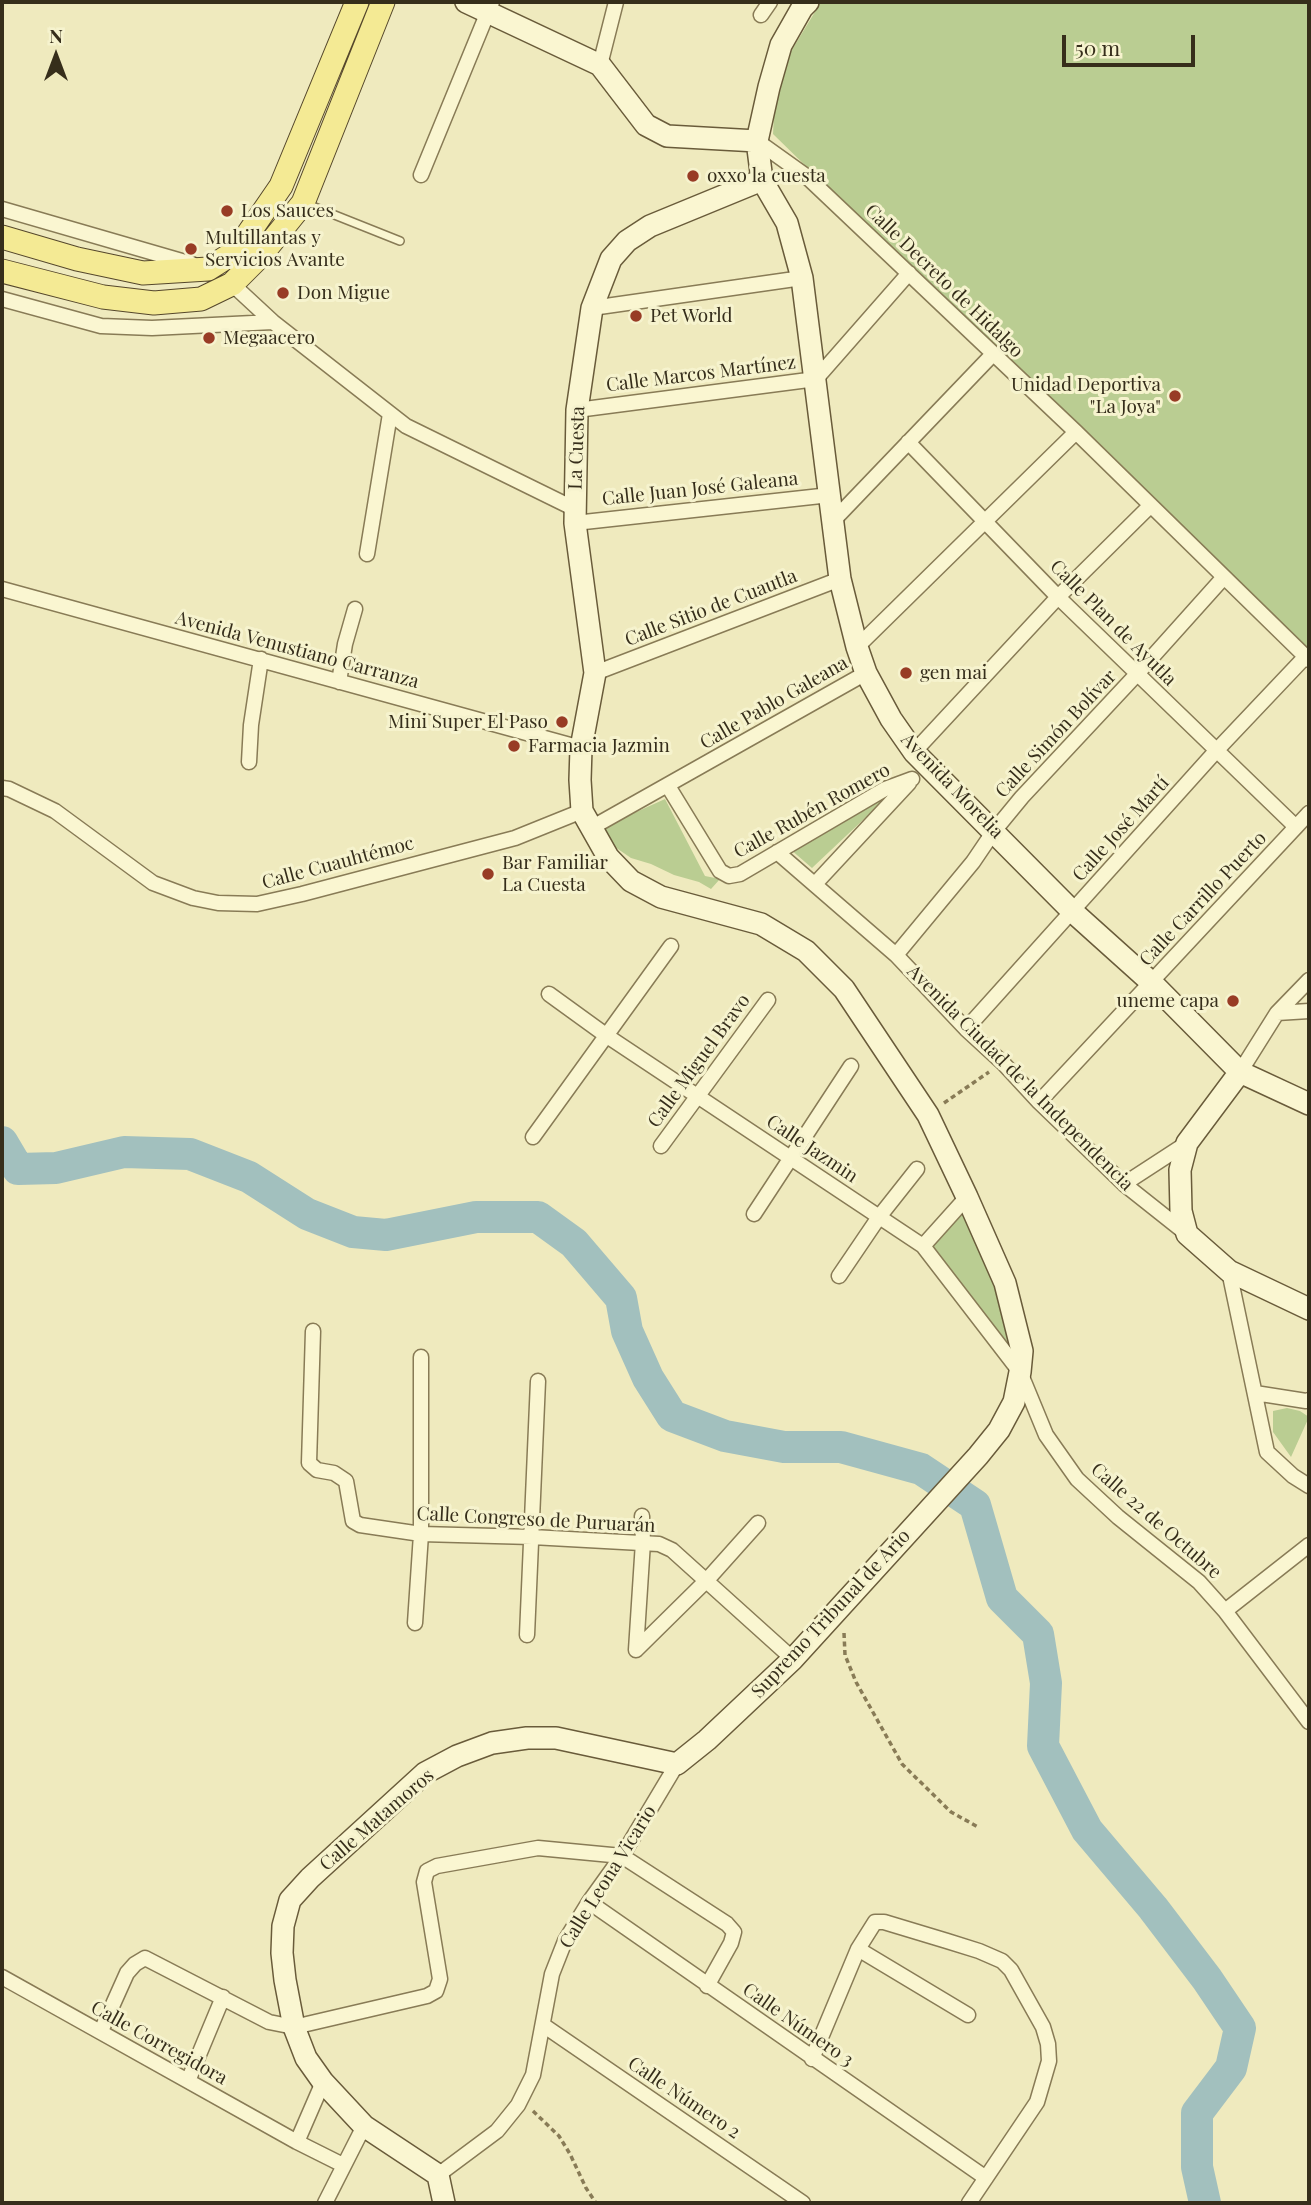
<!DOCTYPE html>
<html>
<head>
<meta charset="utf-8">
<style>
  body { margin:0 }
  #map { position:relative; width:1311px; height:2205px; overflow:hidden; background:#efeabe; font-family:"Playfair Display",serif }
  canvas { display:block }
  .frame { position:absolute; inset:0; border:4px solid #362e1b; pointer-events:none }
  .north { position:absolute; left:21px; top:21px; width:70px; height:70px; -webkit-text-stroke:5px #f6f3ce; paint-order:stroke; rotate:0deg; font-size:19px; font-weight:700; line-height:28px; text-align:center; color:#362e1b }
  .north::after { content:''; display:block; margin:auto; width:24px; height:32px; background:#362e1b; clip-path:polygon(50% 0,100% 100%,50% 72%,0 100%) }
  .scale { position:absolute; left:1062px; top:35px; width:133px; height:32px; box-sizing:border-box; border:4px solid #362e1b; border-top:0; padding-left:9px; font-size:21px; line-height:24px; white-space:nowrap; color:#362e1b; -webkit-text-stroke:5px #f6f3ce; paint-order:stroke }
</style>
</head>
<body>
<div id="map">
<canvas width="1311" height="2205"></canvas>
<div class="frame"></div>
<div class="north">N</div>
<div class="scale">50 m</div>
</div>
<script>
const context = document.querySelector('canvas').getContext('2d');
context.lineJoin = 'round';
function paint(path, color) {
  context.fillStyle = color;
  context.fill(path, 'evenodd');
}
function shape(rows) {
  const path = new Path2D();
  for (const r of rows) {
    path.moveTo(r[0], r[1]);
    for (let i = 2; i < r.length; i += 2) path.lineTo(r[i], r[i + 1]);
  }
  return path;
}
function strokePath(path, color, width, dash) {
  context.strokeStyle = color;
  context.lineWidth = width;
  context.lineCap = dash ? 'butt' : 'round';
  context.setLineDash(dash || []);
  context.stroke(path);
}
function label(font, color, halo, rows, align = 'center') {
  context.font = font + ' "Playfair Display",serif';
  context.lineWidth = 6;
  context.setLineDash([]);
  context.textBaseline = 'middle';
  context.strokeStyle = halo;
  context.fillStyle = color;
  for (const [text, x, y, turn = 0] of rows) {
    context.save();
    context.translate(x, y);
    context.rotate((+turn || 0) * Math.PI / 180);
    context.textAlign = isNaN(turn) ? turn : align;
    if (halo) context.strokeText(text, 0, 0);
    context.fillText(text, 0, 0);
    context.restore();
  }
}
const green = shape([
  [821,2,1309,2,1309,658,773,134,776,76],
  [899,786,812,868,790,849],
  [665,799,705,876,720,879,711,889,699,882,674,875,651,864,631,858,612,845,601,828],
  [963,1210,995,1286,1011,1351,930,1243],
  [1287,1408,1300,1411,1309,1417,1291,1457,1273,1432,1273,1411]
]);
const river = shape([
  [2,1142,18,1169,56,1168,124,1152,190,1154,249,1177,307,1214,353,1232,386,1235,476,1217,538,1217,574,1243,621,1298,627,1331,648,1378,672,1416,725,1436,784,1447,841,1447,921,1469,975,1505,1002,1598,1038,1634,1046,1683,1043,1746,1087,1830,1153,1908,1207,1979,1240,2028,1231,2068,1197,2113,1197,2167,1205,2203]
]);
const path = shape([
  [944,1103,989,1072],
  [844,1633,845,1655,856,1682,902,1764,951,1812,978,1827],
  [533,2111,559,2136,570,2154,586,2188,596,2203]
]);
const lane = shape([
  [307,204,400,241]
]);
const street = shape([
  [761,15,770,2],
  [600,65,616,2],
  [757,141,806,176,1076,432,1309,660],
  [421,175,492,2],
  [2,209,192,264],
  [232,284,273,322,406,426,575,509],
  [2,299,101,326,152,328,273,322],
  [592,308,802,278],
  [577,410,816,379,909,273],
  [908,442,1058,597,1296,827],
  [832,522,993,354],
  [575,523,830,495],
  [367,554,390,414],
  [2,589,581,748],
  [857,647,1076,432],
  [595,673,840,579],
  [339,682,345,644,355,609],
  [914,752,1058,597,1150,506],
  [249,762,251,725,261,659],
  [668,786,720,871,729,876,740,874,885,789,912,779],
  [2,788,9,789,55,811,153,883,193,898,218,903,257,904,302,894,515,838,582,811],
  [591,828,866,673],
  [777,852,896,955,966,1029,1003,1063,1039,1102,1124,1184,1187,1234],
  [815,884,909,783],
  [896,955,973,862,994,831,1022,797,1137,674,1224,577],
  [549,994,607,1036,923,1246,1020,1372,1046,1435,1077,1479,1118,1517,1199,1582,1225,1611,1309,1722],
  [1277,1013,1309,980],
  [966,1029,1216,751,1306,656],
  [1240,1072,1277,1013,1309,1011],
  [1039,1102,1309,813],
  [533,1137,671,946],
  [661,1146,768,1000],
  [1124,1184,1187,1143],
  [754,1214,851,1066],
  [923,1246,967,1197],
  [1229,1271,1267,1452,1293,1476,1309,1486],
  [839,1276,879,1217,917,1169],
  [313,1331,309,1463,317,1470,334,1473,346,1481,353,1521,360,1525,421,1534,532,1537,659,1544,672,1550,793,1659],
  [1255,1393,1306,1401,1309,1400],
  [1225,1611,1309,1545],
  [415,1623,421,1534,421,1357],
  [527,1635,538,1381],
  [636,1650,707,1580,758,1523],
  [636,1650,643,1542,642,1516],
  [589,1902,986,2178],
  [858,1949,968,2015],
  [2,1977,297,2142,343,2165],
  [543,2025,803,2203],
  [101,2031,127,1973,135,1964,145,1958,269,2022,294,2027,427,1996,436,1991,440,1979,424,1882,427,1871,437,1866,538,1848,622,1856,727,1924,734,1932,731,1943,707,1986],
  [812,2059,858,1949,875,1922,884,1922,947,1941,979,1951,1002,1961,1011,1970,1043,2027,1048,2044,1049,2061,1037,2102,969,2203],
  [188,2081,223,1997],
  [297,2142,323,2082],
  [438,2175,497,2131,518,2105,533,2075,552,1974,565,1941,589,1902,622,1856,677,1764],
  [325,2203,364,2126]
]);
const secondary = shape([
  [466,2,600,65,646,125,667,136,757,141],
  [808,2,802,8,781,45,769,87,757,141,762,180,787,223,802,278,840,579,857,647,866,673,891,719,914,752,1073,912,1152,983,1240,1072,1309,1104],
  [1240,1072,1187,1143,1180,1170,1181,1211,1187,1234,1229,1271,1309,1309],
  [444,2203,438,2175,364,2126,323,2082,306,2058,294,2027,285,1980,282,1953,283,1926,290,1900,310,1878,425,1773,457,1756,492,1743,527,1738,556,1738,677,1764,707,1740,793,1659,978,1456,999,1430,1014,1402,1020,1372,1022,1351,1005,1283,967,1197,928,1115,844,989,806,951,761,924,661,897,631,881,608,857,582,811,580,780,581,748,595,673,575,523,577,410,592,308,611,259,627,241,650,226,762,180]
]);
const primary = shape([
  [2,237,77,259,143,273,208,269,230,255,246,237,281,186,357,2],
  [2,271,103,297,154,303,201,299,232,284,261,255,303,203,383,2]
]);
const markers = [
  [693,176,7,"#983c25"],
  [227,211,7,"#983c25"],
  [191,249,7,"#983c25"],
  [283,293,7,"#983c25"],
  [636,316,7,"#983c25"],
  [209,338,7,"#983c25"],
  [1175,396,7,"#983c25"],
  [906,673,7,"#983c25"],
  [562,722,7,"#983c25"],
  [514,746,7,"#983c25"],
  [488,874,7,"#983c25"],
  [1233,1001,7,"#983c25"]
];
const poiNames = [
  ["oxxo la cuesta",707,176],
  ["Los Sauces",241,211],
  ["Multillantas y",205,238],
  ["Servicios Avante",205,260],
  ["Don Migue",297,293],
  ["Pet World",650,316],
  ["Megaacero",223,338],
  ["Unidad Deportiva",1161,385,"right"],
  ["\"La Joya\"",1161,407,"right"],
  ["gen mai",920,673],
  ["Mini Super El Paso",548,722,"right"],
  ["Farmacia Jazmin",528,746],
  ["Bar Familiar",502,863],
  ["La Cuesta",502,885],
  ["uneme capa",1219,1001,"right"]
];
const streetNames = [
  ["Calle Decreto de Hidalgo",944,281,44],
  ["Calle Marcos Martínez",701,374,-7],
  ["La Cuesta",577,448,-88],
  ["Calle Juan José Galeana",700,489,-6],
  ["Calle Sitio de Cuautla",711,608,-21],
  ["Calle Plan de Ayutla",1113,623,45],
  ["Avenida Venustiano Carranza",297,650,15],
  ["Calle Pablo Galeana",774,703,-30],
  ["Calle Simón Bolívar",1056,734,-47],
  ["Avenida Morelia",952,786,46],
  ["Calle Rubén Romero",812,811,-29],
  ["Calle José Martí",1121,829,-48],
  ["Calle Cuauhtémoc",338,863,-15],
  ["Calle Carrillo Puerto",1203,899,-47],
  ["Calle Miguel Bravo",699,1061,-54],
  ["Avenida Ciudad de la Independencia",1020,1078,45],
  ["Calle Jazmin",812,1149,34],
  ["Calle Congreso de Puruarán",536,1520,3],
  ["Calle 22 de Octubre",1156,1521,41],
  ["Supremo Tribunal de Ario",831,1614,-47],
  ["Calle Matamoros",377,1820,-41],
  ["Calle Leona Vicario",608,1877,-58],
  ["Calle Número 3",798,2025,35],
  ["Calle Corregidora",159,2043,29],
  ["Calle Número 2",684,2098,34]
];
paint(green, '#bacd92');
strokePath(river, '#a2c0be', 32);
strokePath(lane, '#887b56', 10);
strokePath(street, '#887b56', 17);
strokePath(secondary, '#695b3a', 24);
strokePath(primary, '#55472b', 25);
strokePath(path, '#887b56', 3.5, [5, 3.5]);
strokePath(lane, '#faf6d1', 7);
strokePath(street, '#faf6d1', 14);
strokePath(secondary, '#faf6d1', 21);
strokePath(primary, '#f4ea94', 23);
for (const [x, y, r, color] of markers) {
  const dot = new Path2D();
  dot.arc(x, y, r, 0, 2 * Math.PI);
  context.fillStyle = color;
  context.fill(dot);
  strokePath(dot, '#f6f3ce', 2.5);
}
label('19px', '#362e1b', '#f6f3ce', poiNames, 'left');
label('19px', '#362e1b', '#f6f3ce', streetNames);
</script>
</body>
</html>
